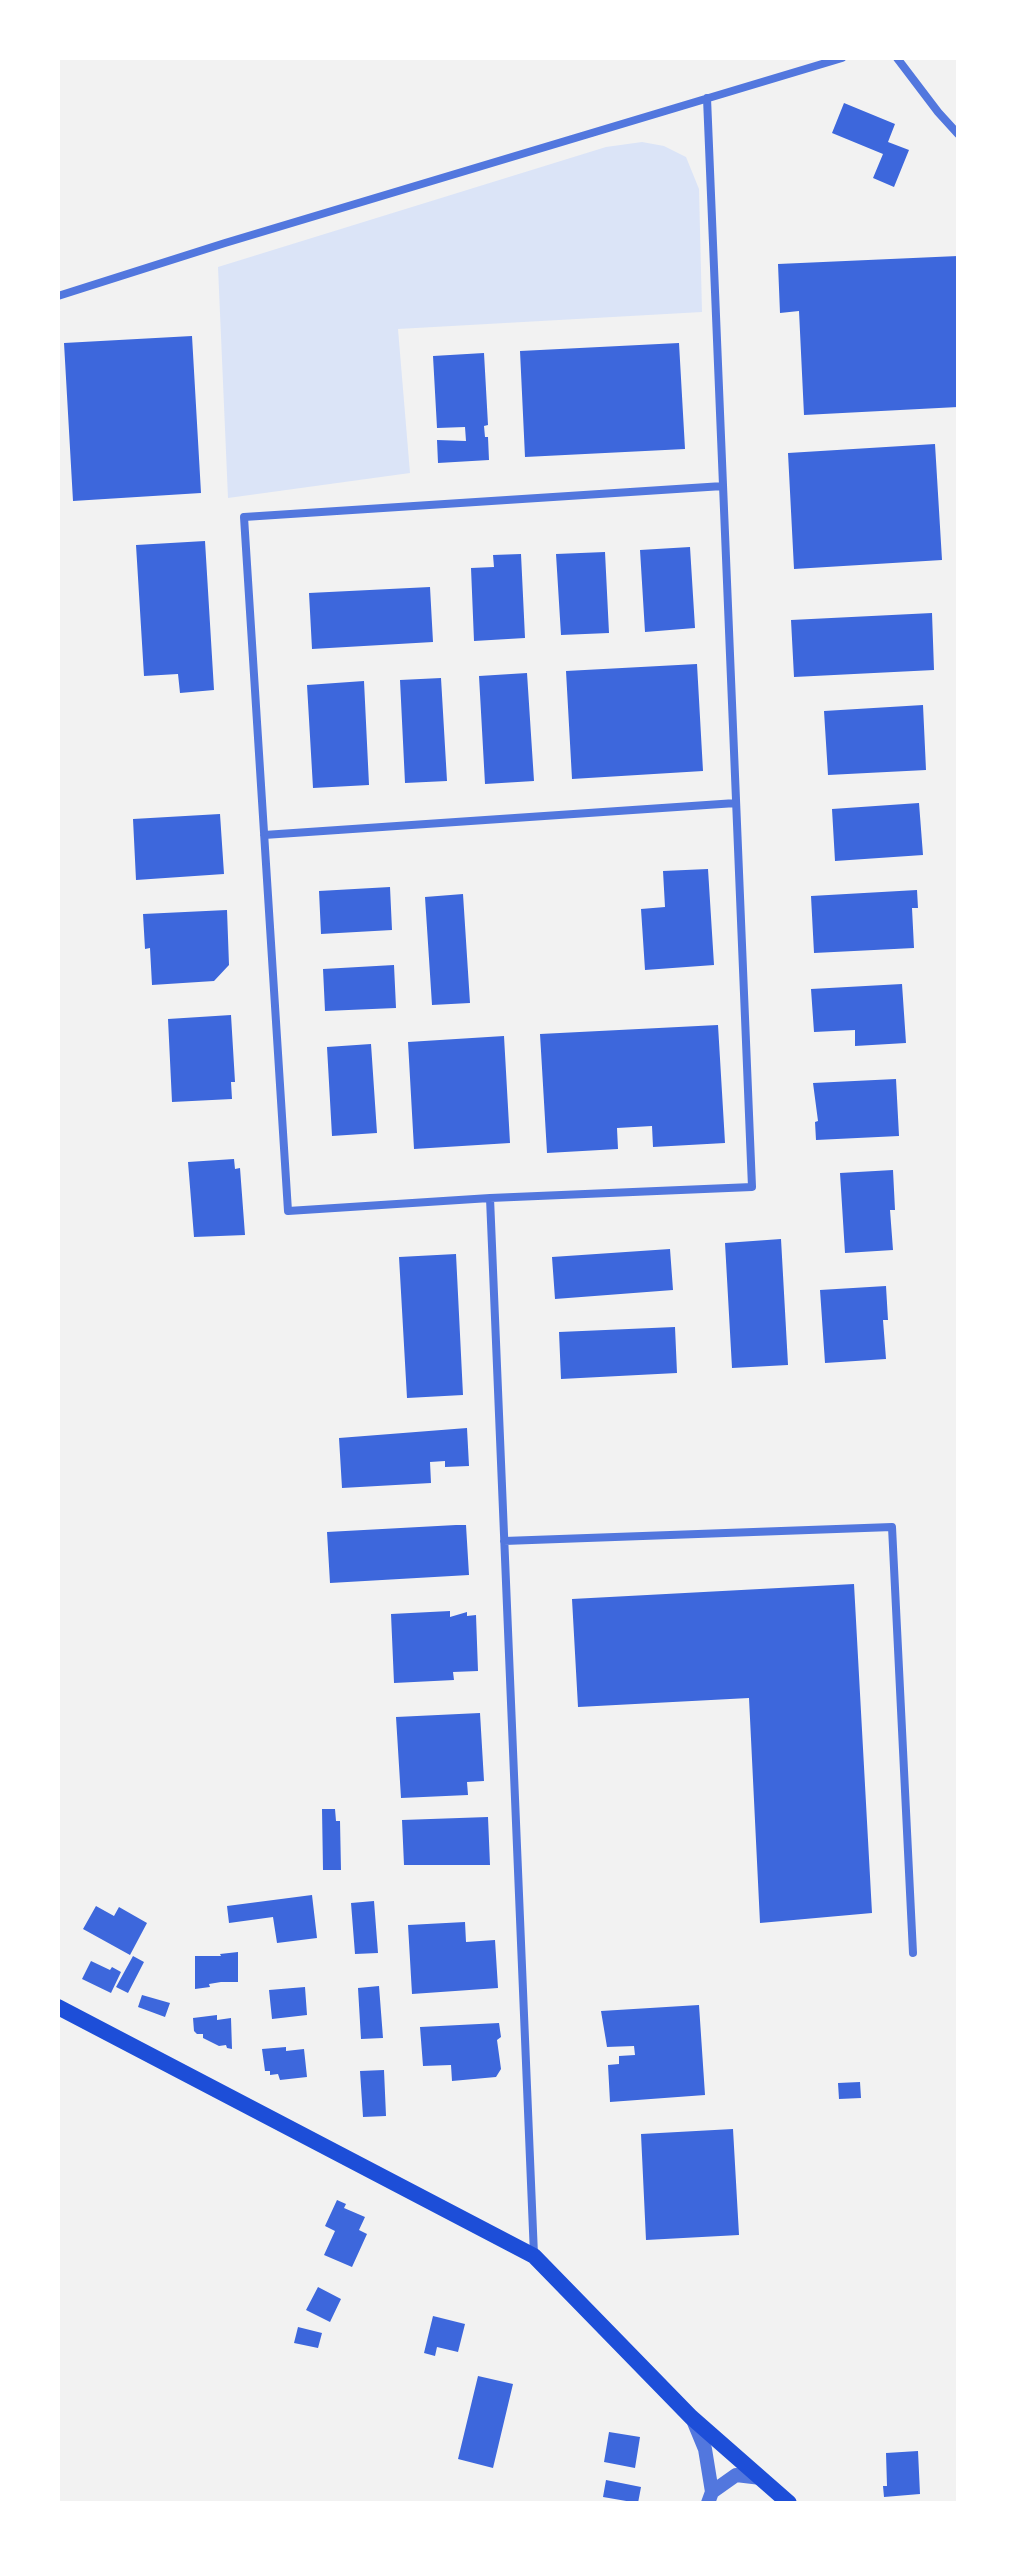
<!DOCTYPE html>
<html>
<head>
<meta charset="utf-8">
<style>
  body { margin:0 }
  #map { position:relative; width:1016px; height:2561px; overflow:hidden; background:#f2f2f2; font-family:"IBM Plex Serif",serif }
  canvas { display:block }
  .frame { position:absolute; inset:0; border:60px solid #fff; pointer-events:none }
</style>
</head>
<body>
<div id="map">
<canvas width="1016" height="2561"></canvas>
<div class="frame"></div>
</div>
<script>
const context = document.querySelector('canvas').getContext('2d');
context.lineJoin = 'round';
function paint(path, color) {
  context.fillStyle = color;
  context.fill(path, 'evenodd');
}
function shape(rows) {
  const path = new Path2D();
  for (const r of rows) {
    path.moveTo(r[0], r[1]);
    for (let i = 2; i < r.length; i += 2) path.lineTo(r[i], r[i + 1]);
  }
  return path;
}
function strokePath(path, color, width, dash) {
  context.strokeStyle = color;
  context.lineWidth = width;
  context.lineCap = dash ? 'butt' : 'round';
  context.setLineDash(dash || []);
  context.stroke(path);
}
const green = shape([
  [642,142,664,146,686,157,699,189,702,312,398,329,410,473,228,498,218,267,606,147]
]);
const building = shape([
  [844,103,895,124,888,142,909,150,894,187,873,178,883,154,832,133],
  [958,256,958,407,804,415,799,311,780,313,778,264],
  [192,336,201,493,73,501,64,343],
  [679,343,685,449,525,457,520,351],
  [484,353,488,425,484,426,485,437,488,437,489,460,438,463,437,440,466,441,465,427,437,428,433,356],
  [935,444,942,560,794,569,788,453],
  [205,541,214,690,180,693,178,674,144,676,136,545],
  [690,547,695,628,645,632,640,550],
  [605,552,609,633,561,635,556,554],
  [521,554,525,638,474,641,471,568,494,567,493,555],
  [430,587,433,642,312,649,309,593],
  [932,613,934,670,794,677,791,620],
  [697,664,703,771,572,779,566,671],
  [527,673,534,781,485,784,479,676],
  [441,678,447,781,405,783,400,680],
  [364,681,369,785,313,788,307,685],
  [923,705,926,770,828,775,824,711],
  [919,803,923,855,835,861,832,809],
  [220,814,224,874,136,880,133,819],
  [708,869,714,965,645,970,641,909,665,907,663,871],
  [390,887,392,930,321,934,319,891],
  [917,890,918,908,912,908,914,948,814,953,811,896],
  [463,894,470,1003,432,1005,425,897],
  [227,910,229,965,214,981,152,985,150,948,145,949,143,914],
  [394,965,396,1008,325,1011,323,969],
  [902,984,906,1043,855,1046,855,1030,814,1032,811,989],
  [231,1015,235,1082,231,1082,232,1099,172,1102,168,1019],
  [718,1025,725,1143,653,1147,652,1126,617,1128,618,1149,547,1153,540,1034],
  [504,1036,510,1143,414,1149,408,1042],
  [371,1044,377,1133,332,1136,327,1047],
  [896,1079,899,1136,816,1140,815,1122,818,1121,813,1083],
  [234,1159,235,1169,240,1168,245,1235,194,1237,188,1162],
  [893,1170,895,1210,890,1210,893,1250,845,1253,840,1173],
  [781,1239,788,1365,732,1368,725,1243],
  [670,1249,673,1290,555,1299,552,1257],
  [456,1254,463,1395,407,1398,399,1257],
  [886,1286,888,1320,883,1320,886,1359,825,1363,820,1290],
  [675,1327,677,1373,561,1379,559,1332],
  [467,1428,469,1466,445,1467,445,1461,430,1462,431,1483,342,1488,339,1438],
  [456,1525,466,1525,469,1575,330,1583,327,1532],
  [854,1584,872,1913,760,1923,749,1698,578,1707,572,1599],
  [450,1611,450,1617,467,1612,467,1616,476,1615,478,1671,453,1672,454,1680,394,1683,391,1614],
  [480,1713,484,1781,467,1782,468,1795,401,1798,396,1717],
  [322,1809,335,1809,336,1821,340,1821,341,1870,323,1870],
  [488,1817,490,1865,404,1865,402,1820],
  [312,1895,317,1938,277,1943,273,1917,229,1923,227,1906],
  [374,1901,378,1953,355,1954,351,1903],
  [96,1906,114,1916,119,1907,147,1923,130,1955,83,1929],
  [465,1922,466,1942,495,1940,498,1988,412,1994,408,1925],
  [238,1952,238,1982,221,1982,209,1984,210,1987,195,1989,195,1956,221,1956,220,1954],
  [133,1956,144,1962,128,1993,116,1987],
  [91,1961,110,1970,112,1967,121,1972,111,1993,82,1979],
  [379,1986,383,2038,361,2039,358,1988],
  [305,1987,307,2015,272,2019,269,1990],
  [142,1995,170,2003,165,2017,138,2007],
  [699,2005,705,2095,610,2102,608,2065,619,2064,619,2056,635,2055,634,2046,607,2047,601,2011],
  [217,2015,217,2020,231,2018,232,2049,227,2048,226,2045,219,2046,203,2038,203,2034,197,2034,194,2031,193,2018],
  [499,2023,501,2037,497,2040,501,2069,496,2077,452,2081,451,2065,423,2066,420,2027],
  [286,2047,286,2051,304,2049,307,2077,280,2080,278,2074,270,2075,270,2071,265,2071,262,2049],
  [384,2070,386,2116,363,2117,360,2071],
  [860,2082,861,2098,839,2099,838,2083],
  [733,2129,739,2235,646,2240,641,2134],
  [337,2200,346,2204,344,2208,365,2217,359,2230,367,2234,352,2267,324,2255,335,2231,325,2226],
  [318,2287,341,2299,330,2322,306,2310],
  [433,2316,465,2324,458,2352,437,2347,435,2356,424,2353],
  [298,2327,322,2333,318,2348,294,2343],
  [478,2376,513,2384,493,2468,458,2459],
  [609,2432,640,2437,635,2468,604,2462],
  [918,2451,920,2494,884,2497,883,2486,887,2486,886,2453],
  [606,2480,641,2487,638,2503,603,2497]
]);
const minor = shape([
  [897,58,938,112,958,134],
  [58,296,225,243,842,58],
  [264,835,736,803],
  [490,1198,288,1211,244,517,723,486],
  [504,1541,892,1527,913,1953],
  [534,2255,490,1198,752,1187,707,98]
]);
const tertiary = shape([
  [693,2420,705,2449,712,2492],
  [708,2503,712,2492,736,2475,761,2478]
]);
const secondary = shape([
  [58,2007,534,2256,691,2417,789,2503]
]);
paint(green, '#dbe4f7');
paint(building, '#3d67dc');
strokePath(minor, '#5277de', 8);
strokePath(tertiary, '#5277de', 14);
strokePath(secondary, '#1d4ed8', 16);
</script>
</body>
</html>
